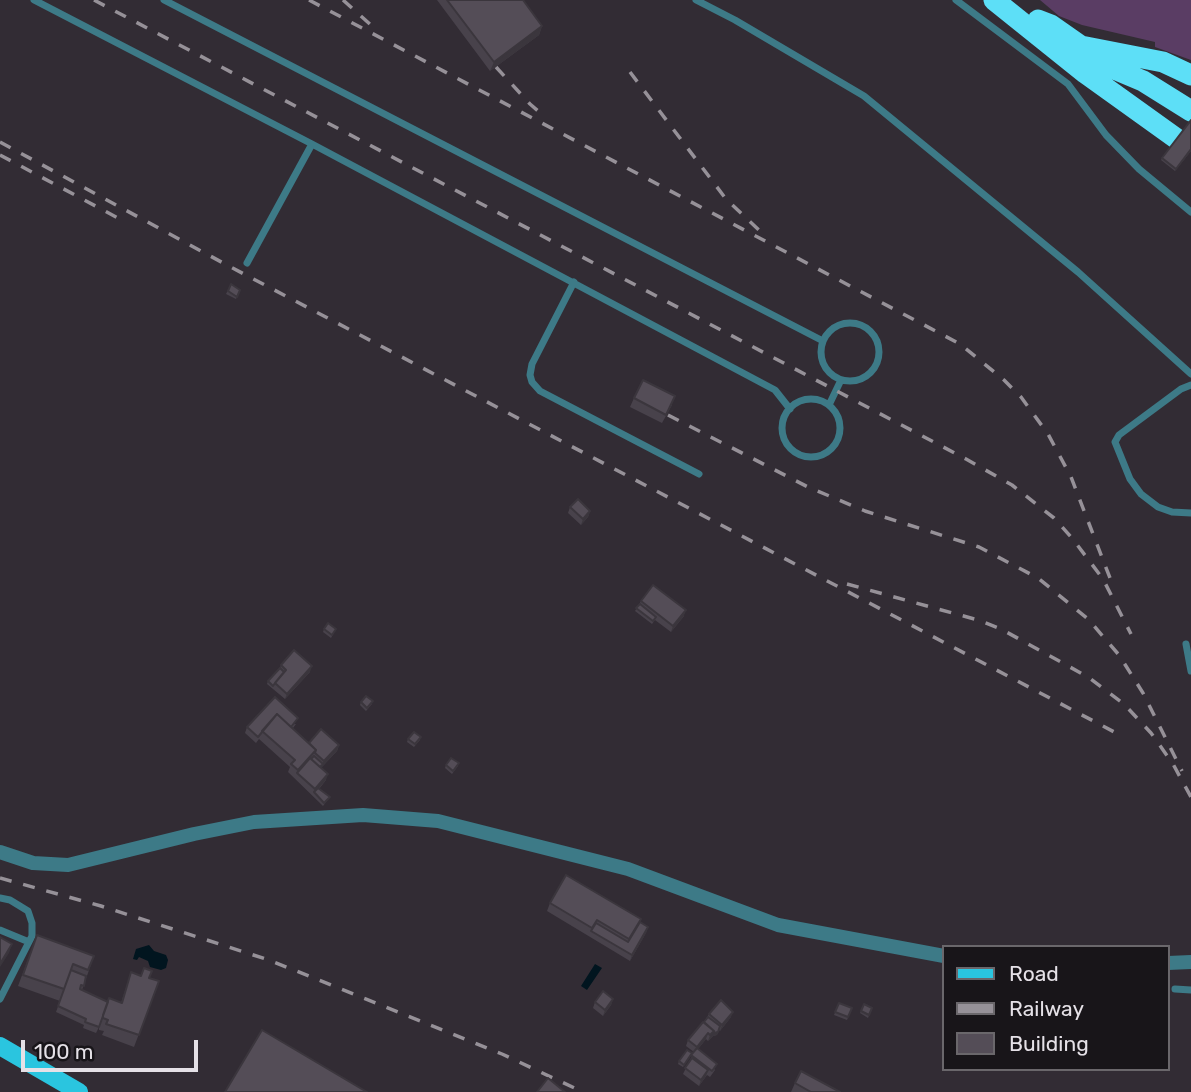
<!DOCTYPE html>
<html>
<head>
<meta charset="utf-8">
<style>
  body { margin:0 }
  #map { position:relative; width:1191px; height:1092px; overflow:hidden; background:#322c34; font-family:Rubik,sans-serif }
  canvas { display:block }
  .legend { position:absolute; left:942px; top:945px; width:228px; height:126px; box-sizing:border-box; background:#181519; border:2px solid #6a676b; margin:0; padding:9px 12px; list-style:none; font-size:21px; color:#e5e1e7 }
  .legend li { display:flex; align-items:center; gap:14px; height:35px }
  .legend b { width:35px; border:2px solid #6a676b }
  .scale { position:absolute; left:21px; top:1040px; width:177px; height:32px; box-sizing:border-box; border:4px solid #e5e1e7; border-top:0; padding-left:9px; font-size:21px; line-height:24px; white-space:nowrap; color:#e5e1e7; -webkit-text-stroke:5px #181519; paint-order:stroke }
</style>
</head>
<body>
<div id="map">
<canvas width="1191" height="1092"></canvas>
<ul class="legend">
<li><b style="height:9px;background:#2ac5df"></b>Road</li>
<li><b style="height:9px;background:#969198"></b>Railway</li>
<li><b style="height:19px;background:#544d57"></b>Building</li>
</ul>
<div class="scale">100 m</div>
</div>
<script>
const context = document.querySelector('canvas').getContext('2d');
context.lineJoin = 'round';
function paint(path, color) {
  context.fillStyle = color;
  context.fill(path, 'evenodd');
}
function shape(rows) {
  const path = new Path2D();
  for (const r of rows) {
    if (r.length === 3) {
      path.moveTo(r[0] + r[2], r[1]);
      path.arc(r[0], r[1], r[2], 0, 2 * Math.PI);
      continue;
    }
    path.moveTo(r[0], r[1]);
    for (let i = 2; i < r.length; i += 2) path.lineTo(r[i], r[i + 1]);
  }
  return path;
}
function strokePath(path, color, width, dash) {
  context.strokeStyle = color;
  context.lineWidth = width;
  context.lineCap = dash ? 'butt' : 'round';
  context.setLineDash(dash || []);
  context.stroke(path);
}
const green = shape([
  [1040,0,1191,0,1191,60,1155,47,1155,42,1082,25,1059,16]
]);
const water = shape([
  [149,945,154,951,166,955,168,960,166,968,161,970,150,967,148,961,139,957,137,960,133,959,136,949],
  [595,964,602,968,587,990,581,986]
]);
const service = shape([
  [34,0,312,144,775,390,790,409],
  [164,0,823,341],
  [696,0,735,20,864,96,1078,272,1191,374],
  [956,0,1068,84,1106,135,1139,169,1191,212],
  [247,263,312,144],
  [574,282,532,364,530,375,532,382,540,391,699,474],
  [850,352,29],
  [1191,385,1181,389,1119,435,1115,442,1130,479,1141,494,1158,507,1172,512,1191,513],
  [811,428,29],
  [829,405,841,380],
  [1186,644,1191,671],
  [0,898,10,900,28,911,32,923,32,936,0,999],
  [0,930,29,942],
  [1175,989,1191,990]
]);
const minor = shape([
  [0,852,33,863,68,865,194,834,254,822,363,815,438,821,628,869,778,925,944,956],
  [1168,963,1191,962]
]);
const primary = shape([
  [0,1046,79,1092]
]);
const motorway = shape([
  [994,0,1085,73,1177,139],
  [1038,20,1051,25,1081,46,1163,62,1191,75],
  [1066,44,1086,57,1143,81,1191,111]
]);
const rail = shape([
  [94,0,966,459,1012,485,1054,518,1072,538,1103,579,1131,634],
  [309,0,960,344,1004,380,1021,397,1048,434,1071,477,1110,578],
  [343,0,372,26],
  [496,67,530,104,545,117],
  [630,72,726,199,760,231],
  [0,142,225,264,1120,735],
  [0,155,118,218],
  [668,415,808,487,865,511,979,547,1038,578,1088,619,1119,655,1143,693,1182,771],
  [847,584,978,620,1001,629,1088,677,1124,704,1151,733,1173,764,1191,797],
  [0,878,101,906,269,960,502,1054,583,1092]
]);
const wall = shape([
  [437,0,523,0,542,26,539,35,490,71],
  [1191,120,1191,151,1175,171,1161,160,1162,158],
  [231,284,240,290,236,299,226,294],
  [634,398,672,405,662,423,630,407],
  [570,507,590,511,588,517,581,525,568,513],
  [641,601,684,616,671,632,655,620,652,624,635,611],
  [324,629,336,629,331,638,323,632],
  [281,665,310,672,285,699,267,684,268,681,280,668],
  [361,702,372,704,366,711,360,705],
  [296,724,293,728,309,743,339,745,337,751,321,768,326,780,319,789,330,797,323,806,288,772,290,767,259,739,256,743,245,733,247,727],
  [408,739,420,740,414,747,407,742],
  [446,765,458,766,452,774,445,768],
  [550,903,640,922,648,927,646,933,630,961,547,911],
  [37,935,94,956,82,990,108,1002,121,1003,131,972,159,981,134,1047,102,1035,104,1031,99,1030,99,1027,96,1033,83,1028,84,1025,56,1012,64,990,60,1001,18,986],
  [613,999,611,1005,603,1016,593,1008,595,1002],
  [839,1003,852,1008,847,1020,834,1015],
  [864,1004,872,1008,868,1018,860,1013],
  [709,1014,731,1017,720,1031,719,1030,717,1035,713,1036,708,1041,706,1039,698,1049,715,1070,710,1077,707,1075,699,1086,683,1074,694,1052,686,1046,688,1040,704,1022],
  [691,1056,683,1067,678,1064,679,1061],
  [795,1083,840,1092,791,1092]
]);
const shadedWall = shape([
  [542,26,539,35,490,71,494,62],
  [590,511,588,517,581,525,583,519],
  [686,610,684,616,671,632,673,626],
  [312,666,310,672,285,699,287,694],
  [339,745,337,751,317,772,324,761],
  [328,774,326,780,315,793,315,789],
  [648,927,646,933,630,961,632,955],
  [12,944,9,953,0,967,0,964],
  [613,999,611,1005,603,1016,605,1010],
  [733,1012,731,1017,720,1031,722,1025],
  [714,1031,718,1032,717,1035,713,1036,708,1041,710,1035],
  [708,1033,706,1039,695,1053,697,1047],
  [708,1070,706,1076,699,1086,701,1080]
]);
const building = shape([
  [447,0,523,0,542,26,494,62,447,0],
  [1191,120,1191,149,1176,169,1162,158,1191,120],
  [231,284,240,290,237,297,228,291,231,284],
  [643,380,675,396,666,415,634,398,643,380],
  [578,499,590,511,583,519,570,507,578,499],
  [653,585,686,610,673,626,641,601,653,585],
  [640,604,656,617,653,621,636,608,640,604],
  [328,623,336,629,332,635,324,629,328,623],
  [294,650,312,666,287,694,275,683,286,670,281,665,294,650],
  [280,668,284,672,275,683,273,686,268,681,280,668],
  [366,696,373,701,367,708,361,702,366,696],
  [275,697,298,718,291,727,277,714,258,737,247,727,275,697],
  [277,714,316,750,298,770,291,764,295,760,262,731,277,714],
  [321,729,339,745,324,761,315,753,316,750,309,743,321,729],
  [414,732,421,737,415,744,408,739,414,732],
  [314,756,323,764,320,767,311,759,314,756],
  [310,758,328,774,315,789,297,773,310,758],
  [451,758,459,763,453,771,446,765,451,758],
  [318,788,330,797,324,803,314,792,318,788],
  [566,875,641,919,629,939,597,920,592,928,550,903,566,875],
  [640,922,648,927,632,955,591,931,596,923,628,942,640,922],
  [37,935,94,956,88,970,73,964,64,989,23,975,37,935],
  [0,937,12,944,0,964,0,937],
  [144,968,152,971,149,978,159,981,139,1035,106,1024,108,1020,103,1018,103,1015,109,998,122,1003,131,972,141,976,144,968],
  [71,970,86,976,84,986,81,985,80,989,108,1002,99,1027,85,1022,86,1019,58,1006,71,970],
  [603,991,613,999,605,1010,595,1002,603,991],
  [721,1000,733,1012,722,1025,709,1014,721,1000],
  [839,1003,852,1008,848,1017,835,1012,839,1003],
  [864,1004,872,1008,869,1015,861,1011,864,1004],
  [708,1017,720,1026,718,1032,714,1033,714,1031,704,1022,708,1017],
  [703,1022,714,1031,710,1035,708,1033,697,1047,688,1040,703,1022],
  [262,1030,367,1092,225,1092,262,1030],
  [697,1048,717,1064,712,1071,691,1055,697,1048],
  [687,1050,692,1053,684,1065,679,1061,687,1050],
  [692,1058,708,1070,701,1080,685,1068,692,1058],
  [801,1071,840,1092,811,1092,795,1083,801,1071],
  [548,1078,565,1092,537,1092,548,1078]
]);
paint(green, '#5a3d64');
paint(water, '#01151f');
strokePath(service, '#3d7a87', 7);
strokePath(minor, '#3d7a87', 14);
strokePath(primary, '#2ac5df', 18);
strokePath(motorway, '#5ddff7', 21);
strokePath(rail, '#969198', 3.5, [12, 12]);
paint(wall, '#48424b');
paint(shadedWall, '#3b363d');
paint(building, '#544d57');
strokePath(building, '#3b363d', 2);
</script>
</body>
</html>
